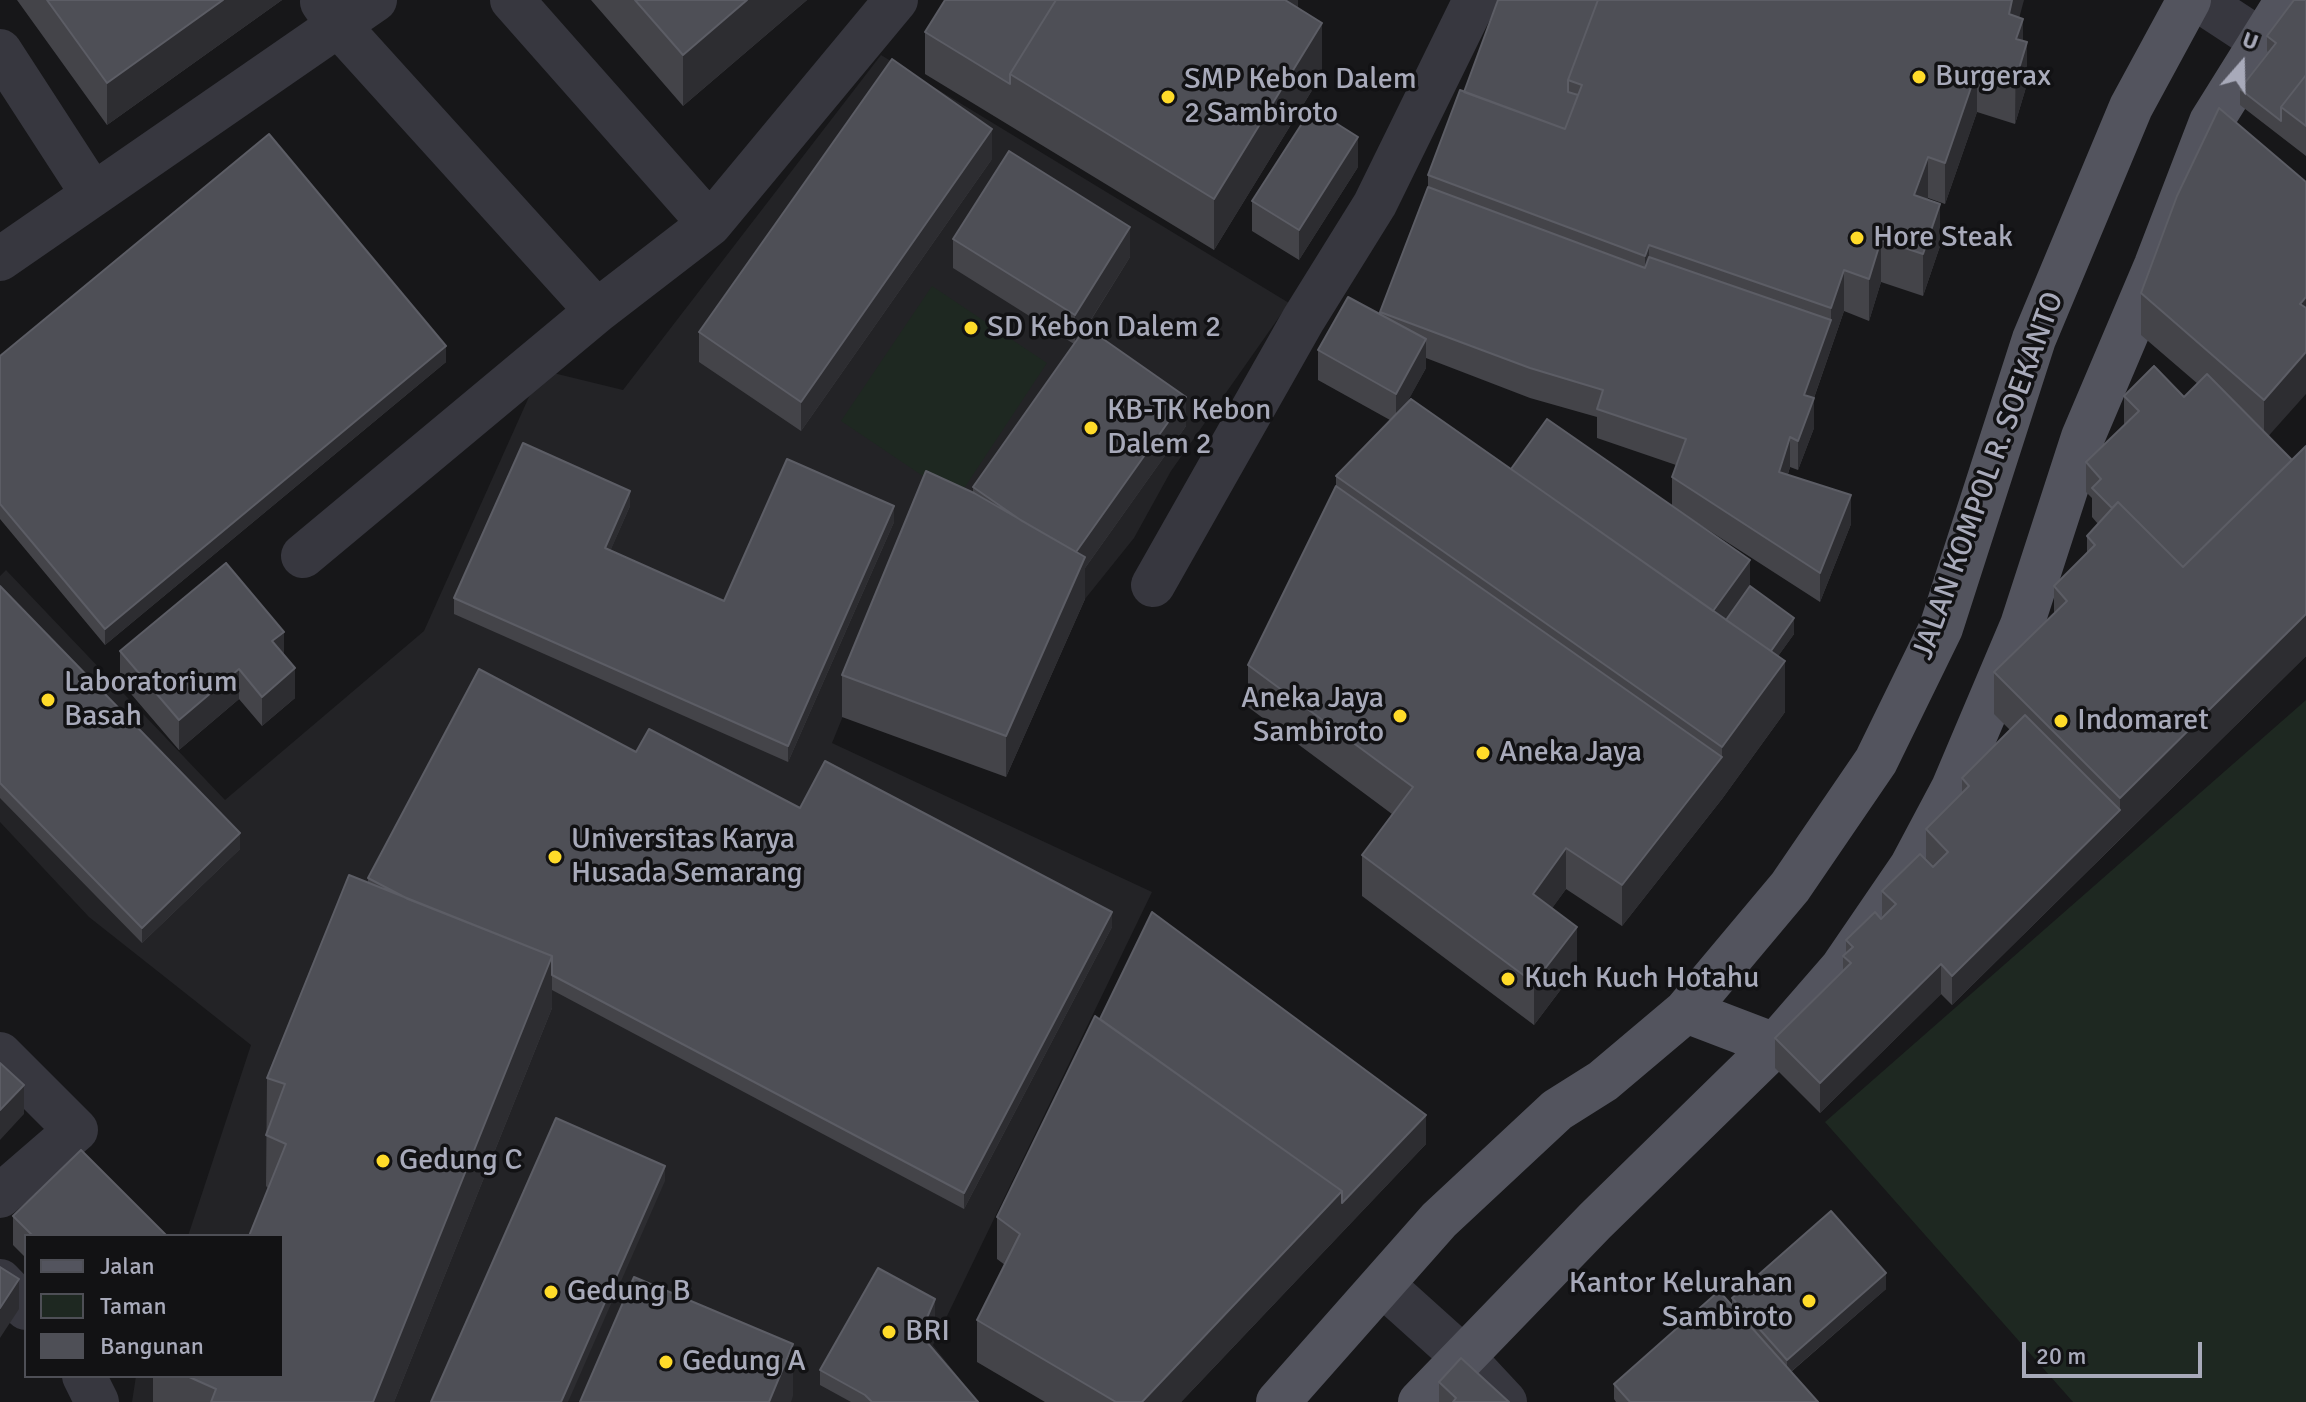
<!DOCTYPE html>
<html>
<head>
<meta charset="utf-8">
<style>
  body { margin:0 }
  #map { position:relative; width:2306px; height:1402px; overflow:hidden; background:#171719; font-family:Signika,sans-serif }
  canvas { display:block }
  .legend { position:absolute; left:24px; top:1234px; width:260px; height:144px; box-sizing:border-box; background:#121214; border:2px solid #4e4f56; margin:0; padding:10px 14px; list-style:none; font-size:24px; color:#a8aaba }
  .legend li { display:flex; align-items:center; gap:16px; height:40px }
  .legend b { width:40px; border:2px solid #4e4f56 }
  .north { position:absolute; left:2202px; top:24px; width:80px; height:80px; -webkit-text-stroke:6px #121214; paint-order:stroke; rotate:20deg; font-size:22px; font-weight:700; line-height:32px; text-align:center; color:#a8aaba }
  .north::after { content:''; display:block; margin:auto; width:28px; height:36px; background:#a8aaba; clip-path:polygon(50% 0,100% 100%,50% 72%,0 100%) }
  .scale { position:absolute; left:2022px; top:1342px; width:180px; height:36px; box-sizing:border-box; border:4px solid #a8aaba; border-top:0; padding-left:10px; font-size:24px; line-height:28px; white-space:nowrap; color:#a8aaba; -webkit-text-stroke:6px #121214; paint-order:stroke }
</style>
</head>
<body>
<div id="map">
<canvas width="2306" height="1402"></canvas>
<ul class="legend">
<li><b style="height:10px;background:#53545e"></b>Jalan</li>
<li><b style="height:22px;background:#1e2821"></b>Taman</li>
<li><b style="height:22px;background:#4e4f56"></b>Bangunan</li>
</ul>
<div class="north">U</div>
<div class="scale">20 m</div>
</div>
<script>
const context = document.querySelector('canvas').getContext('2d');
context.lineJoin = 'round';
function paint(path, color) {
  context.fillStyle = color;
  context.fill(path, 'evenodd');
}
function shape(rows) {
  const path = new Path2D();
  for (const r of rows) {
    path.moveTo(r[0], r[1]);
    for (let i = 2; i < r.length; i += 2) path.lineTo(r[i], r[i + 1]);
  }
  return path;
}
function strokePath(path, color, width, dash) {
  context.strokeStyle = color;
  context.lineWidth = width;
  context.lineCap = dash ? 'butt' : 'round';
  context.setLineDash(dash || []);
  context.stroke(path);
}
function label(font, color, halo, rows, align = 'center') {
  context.font = font + ' Signika,sans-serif';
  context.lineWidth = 7;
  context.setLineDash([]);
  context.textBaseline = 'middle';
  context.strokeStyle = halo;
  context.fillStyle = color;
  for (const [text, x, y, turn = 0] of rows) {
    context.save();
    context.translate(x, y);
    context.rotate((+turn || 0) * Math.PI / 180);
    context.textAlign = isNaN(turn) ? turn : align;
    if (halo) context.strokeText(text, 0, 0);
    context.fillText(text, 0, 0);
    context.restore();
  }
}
const built = shape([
  [881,55,1289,303,1171,471,1134,538,1085,599,926,513,832,743,1152,892,933,1345,978,1402,132,1402,136,1376,282,1376,282,1236,188,1236,251,1045,89,917,0,822,0,576,6,570,225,800,424,631,541,370,623,390]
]);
const green = shape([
  [932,286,1047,363,957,499,841,421],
  [2306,700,2306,1402,2073,1402,1825,1122]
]);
const minor = shape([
  [512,0,710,224],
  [2199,0,2263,42],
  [322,2,337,24,597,311],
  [0,51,92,193],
  [0,259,375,0],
  [303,556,597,311,710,224,896,0],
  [1153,585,1303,320,1375,204,1475,0],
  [0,1054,76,1130,0,1196],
  [0,1281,26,1308],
  [1384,1286,1464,1358,1505,1402],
  [84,1376,97,1402]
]);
const major = shape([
  [1686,1011,1775,1045],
  [1278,1402,1439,1220,1557,1110,1603,1081,1686,1011,1790,887,1876,761,1941,628,2034,339,2131,107,2189,0],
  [1420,1402,1595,1221,1775,1045,1842,968,1911,867,1953,788,2022,625,2083,437,2156,265,2211,122,2287,0]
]);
const wall = shape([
  [17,0,282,0,107,125],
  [591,0,807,0,683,106],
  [1298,0,1298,8,1322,74,1214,250,925,74,925,32],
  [2306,0,2306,156,2240,105,2240,89,2268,52,2267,51,2267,36],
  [2019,18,2027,84,2015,124,1977,112,1945,204,1928,198,1928,200,1940,246,1923,296,1881,282,1869,321,1844,311,1814,398,1814,428,1798,470,1790,467,1788,474,1851,524,1820,602,1685,515,1794,634,1778,656,1785,712,1722,799,1622,926,1566,889,1552,908,1577,968,1534,1025,1362,896,1362,855,1392,814,1248,707,1248,665,1336,486,1336,476,1390,420,1318,380,1318,350,1380,314,1428,187,1428,175,1464,92],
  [1426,358,1530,398,1597,417,1597,438,1676,465,1672,477,1672,506,1511,469,1407,402,1426,368],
  [992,159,801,431,699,362,699,332],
  [1358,167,1299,260,1252,231,1252,201],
  [2306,182,2269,436,2292,460,2306,446,2306,656,1952,1005,1941,994,1820,1113,1775,1068,1775,1038,1843,971,1843,956,1846,953,1846,940,1882,917,1882,891,1926,859,1926,829,1962,794,1962,778,2010,730,1994,714,1994,672,2054,614,2054,586,2087,553,2087,536,2098,524,2092,517,2092,498,2086,492,2086,462,2124,425,2124,396,2184,397,2198,384,2141,335,2141,293],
  [953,239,1130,257,1086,328,1186,426,1085,568,1085,599,1006,777,842,717,842,675,973,493,973,487,1074,344,953,268],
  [0,356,446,362,105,645,0,519],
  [630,506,610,551,724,601,894,522,788,762,454,614,454,598],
  [0,586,240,849,142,943,0,798],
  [120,651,284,655,295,698,262,726,239,699,179,750,120,681],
  [636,752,800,808,1112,927,964,1209,552,990,552,1008,394,1402,153,1402,153,1376,282,1376,268,1188,266,1186,267,1078,368,883,368,878],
  [1100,1019,1426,1144,1181,1402,1045,1402,977,1362,977,1320,1005,1265,997,1259,997,1217],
  [13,1216,167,1236,26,1236,26,1258,13,1245],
  [1886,1289,1791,1372,1818,1402,1616,1402,1614,1399,1614,1384,1732,1306,1732,1298],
  [935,1315,925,1339,978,1402,851,1402,820,1385,820,1370],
  [1439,1382,1509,1402,1439,1402]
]);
const shadedWall = shape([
  [223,0,282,0,107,125,107,83],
  [747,0,807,0,683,106,683,55],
  [1276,0,1298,0,1298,10],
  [2012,0,2024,0,2009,56,2009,14],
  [2023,19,2023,56,2027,42,2027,84,2015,124,2016,39],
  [1322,23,1322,74,1214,250,1214,199],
  [1977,70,1977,112,1945,204,1945,163],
  [992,129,992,159,801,431,801,402],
  [1358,137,1358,167,1299,260,1299,230],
  [1928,157,1928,198,1914,236,1914,195],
  [1940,204,1940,246,1923,296,1923,254],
  [1130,227,1130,257,1075,345,1075,315],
  [1881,240,1881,282,1869,321,1869,279],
  [1649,245,1649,286,1645,298,1645,256],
  [1844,270,1844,311,1808,415,1814,398,1814,428,1798,470,1798,441,1804,395,1831,320,1831,308],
  [2306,297,2306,339,2300,304],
  [1426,339,1426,368,1396,423,1396,394],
  [446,346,446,362,105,645,105,629],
  [2306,352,2306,394,2264,441,2264,400],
  [1186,397,1186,426,1085,568,1085,599,1006,777,1006,736,1073,556],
  [1790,437,1790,467,1779,501,1779,472],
  [630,491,630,506,605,563,605,548],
  [1851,495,1851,524,1820,602,1820,573],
  [894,506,894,522,788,762,788,746],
  [1750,560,1750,602,1716,649,1709,617],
  [2306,614,2306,656,2120,839,2120,798],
  [1794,618,1794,634,1754,690,1754,675],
  [284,632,284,661,272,641],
  [1785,661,1785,712,1722,799,1722,747],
  [295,668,295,698,262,726,262,697],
  [239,669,239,699,179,750,179,720],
  [1722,757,1722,799,1622,926,1622,885],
  [2120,810,2120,839,1952,1005,1952,976],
  [240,833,240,849,142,943,142,928],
  [1566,848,1566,889,1533,935,1533,894],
  [1112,912,1112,927,964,1209,964,1193],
  [1577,927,1577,968,1534,1025,1534,983],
  [552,956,552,1008,394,1402,373,1402],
  [1941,964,1941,994,1820,1113,1820,1083],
  [24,1085,24,1114,0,1140,0,1110],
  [1426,1115,1426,1144,1181,1402,1142,1402,1342,1191],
  [665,1166,665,1181,568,1402,561,1402],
  [1886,1273,1886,1289,1787,1375,1787,1360],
  [19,1279,19,1309,0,1338,0,1308],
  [935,1299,935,1315,920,1350,920,1334],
  [793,1344,793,1396,791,1402,769,1402]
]);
const building = shape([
  [47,0,223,0,107,83,47,0],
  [635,0,747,0,683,55,635,0],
  [945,0,1056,0,1010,74,1010,84,925,32,945,0],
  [1056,0,1285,0,1322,23,1214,199,1010,74,1056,0],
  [1498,0,1598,0,1568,80,1568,92,1578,95,1565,129,1464,92,1498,0],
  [1598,0,2012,0,2009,14,2023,19,2016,39,2027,42,2015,82,1977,70,1945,163,1928,157,1914,195,1940,204,1923,254,1881,240,1869,279,1844,270,1831,308,1649,245,1645,256,1428,175,1460,90,1565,129,1582,85,1568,80,1598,0],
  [2294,0,2306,0,2306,75,2281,107,2281,121,2240,89,2276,43,2267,36,2294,0],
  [892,59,992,129,801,402,699,332,892,59],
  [2306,75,2306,126,2281,107,2306,75],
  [1312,108,1358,137,1299,230,1252,201,1312,108],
  [2219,108,2306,182,2306,297,2300,304,2306,308,2306,352,2264,400,2141,293,2177,196,2219,108],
  [269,134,446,346,105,629,0,504,0,356,269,134],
  [1009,151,1130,227,1075,315,953,239,1009,151],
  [1428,187,1645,268,1649,257,1831,320,1804,395,1814,398,1798,441,1790,437,1779,472,1851,495,1820,573,1672,477,1686,439,1597,409,1603,390,1530,368,1380,312,1428,187],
  [1348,297,1426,339,1396,394,1318,350,1348,297],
  [1086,327,1186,397,1076,552,1022,521,973,487,1086,327],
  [2154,366,2184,397,2207,374,2292,460,2183,567,2118,502,2112,508,2092,488,2101,479,2086,462,2139,411,2124,396,2154,366],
  [1411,399,1785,661,1722,747,1336,476,1411,399],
  [1547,419,1750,560,1713,611,1511,469,1547,419],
  [523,443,630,491,605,548,724,601,787,459,894,506,788,746,454,598,523,443],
  [2306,446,2306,614,2120,798,1994,672,2067,601,2054,586,2095,545,2087,536,2118,502,2183,567,2306,446],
  [926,471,974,493,1085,557,1006,736,842,675,926,471],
  [1336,486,1722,757,1622,885,1566,848,1533,894,1577,927,1534,983,1362,855,1413,787,1248,665,1336,486],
  [226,563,284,632,272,641,295,668,262,697,239,669,179,720,120,651,226,563],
  [0,586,240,833,142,928,0,783,0,586],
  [1750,586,1794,618,1771,651,1726,620,1750,586],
  [479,669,636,752,649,729,800,808,825,761,1112,912,964,1193,552,975,552,956,408,899,368,878,479,669],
  [2025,715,2120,810,1952,976,1941,964,1820,1083,1775,1038,1851,963,1843,956,1853,947,1846,940,1875,912,1881,919,1896,904,1882,891,1920,854,1933,867,1948,852,1926,829,1969,786,1962,778,2025,715],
  [349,875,552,956,373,1402,211,1402,216,1389,187,1376,282,1376,282,1236,249,1236,286,1144,266,1135,285,1084,267,1078,349,875],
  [1152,912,1426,1115,1342,1203,1342,1191,1100,1019,1152,912],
  [1095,1016,1342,1191,1142,1402,1116,1402,977,1320,1020,1234,997,1217,1095,1016],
  [0,1063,24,1085,0,1110,0,1063],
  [556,1118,665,1166,561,1402,431,1402,556,1118],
  [81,1150,167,1236,33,1236,13,1216,81,1150],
  [1831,1211,1886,1273,1787,1360,1732,1298,1831,1211],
  [0,1267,19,1279,0,1308,0,1267],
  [878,1268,935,1299,920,1334,978,1402,872,1402,865,1395,820,1370,878,1268],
  [634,1277,793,1344,769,1402,580,1402,634,1277],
  [1719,1291,1818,1402,1630,1402,1614,1384,1719,1291],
  [1461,1358,1509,1402,1453,1402,1456,1398,1439,1382,1461,1358]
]);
const markers = [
  [1919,77,8,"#ffdb29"],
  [1168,97,8,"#ffdb29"],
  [1857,238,8,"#ffdb29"],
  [971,328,8,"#ffdb29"],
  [1091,428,8,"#ffdb29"],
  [48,700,8,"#ffdb29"],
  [1400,716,8,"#ffdb29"],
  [2061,721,8,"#ffdb29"],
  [1483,753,8,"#ffdb29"],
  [555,857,8,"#ffdb29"],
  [1508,979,8,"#ffdb29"],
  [383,1161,8,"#ffdb29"],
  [551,1292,8,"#ffdb29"],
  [1809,1301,8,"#ffdb29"],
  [889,1332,8,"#ffdb29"],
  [666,1362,8,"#ffdb29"]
];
const poiNames = [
  ["Burgerax",1935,77],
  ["SMP Kebon Dalem",1184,80],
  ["2 Sambiroto",1184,114],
  ["Hore Steak",1873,238],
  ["SD Kebon Dalem 2",987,328],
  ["KB-TK Kebon",1107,411],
  ["Dalem 2",1107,445],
  ["Laboratorium",64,683],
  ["Basah",64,717],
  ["Aneka Jaya",1384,699,"right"],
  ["Sambiroto",1384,733,"right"],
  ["Indomaret",2077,721],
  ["Aneka Jaya",1499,753],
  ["Universitas Karya",571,840],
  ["Husada Semarang",571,874],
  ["Kuch Kuch Hotahu",1524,979],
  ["Gedung C",399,1161],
  ["Kantor Kelurahan",1793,1284,"right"],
  ["Sambiroto",1793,1318,"right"],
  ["Gedung B",567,1292],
  ["BRI",905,1332],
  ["Gedung A",682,1362]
];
const streetNames = [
  ["JALAN KOMPOL R. SOEKANTO",1989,476,-70]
];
paint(built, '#232326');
paint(green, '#1e2821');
strokePath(minor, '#37373f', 44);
strokePath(major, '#53545e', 44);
paint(wall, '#444449');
paint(shadedWall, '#2d2d31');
paint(building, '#4e4f56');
strokePath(building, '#5c5d65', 2);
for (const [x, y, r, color] of markers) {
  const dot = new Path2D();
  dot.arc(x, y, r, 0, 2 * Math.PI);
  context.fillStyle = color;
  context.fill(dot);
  strokePath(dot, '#121214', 3);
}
label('30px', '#a8aaba', '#121214', poiNames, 'left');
label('30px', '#a8aaba', '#121214', streetNames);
</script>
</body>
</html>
